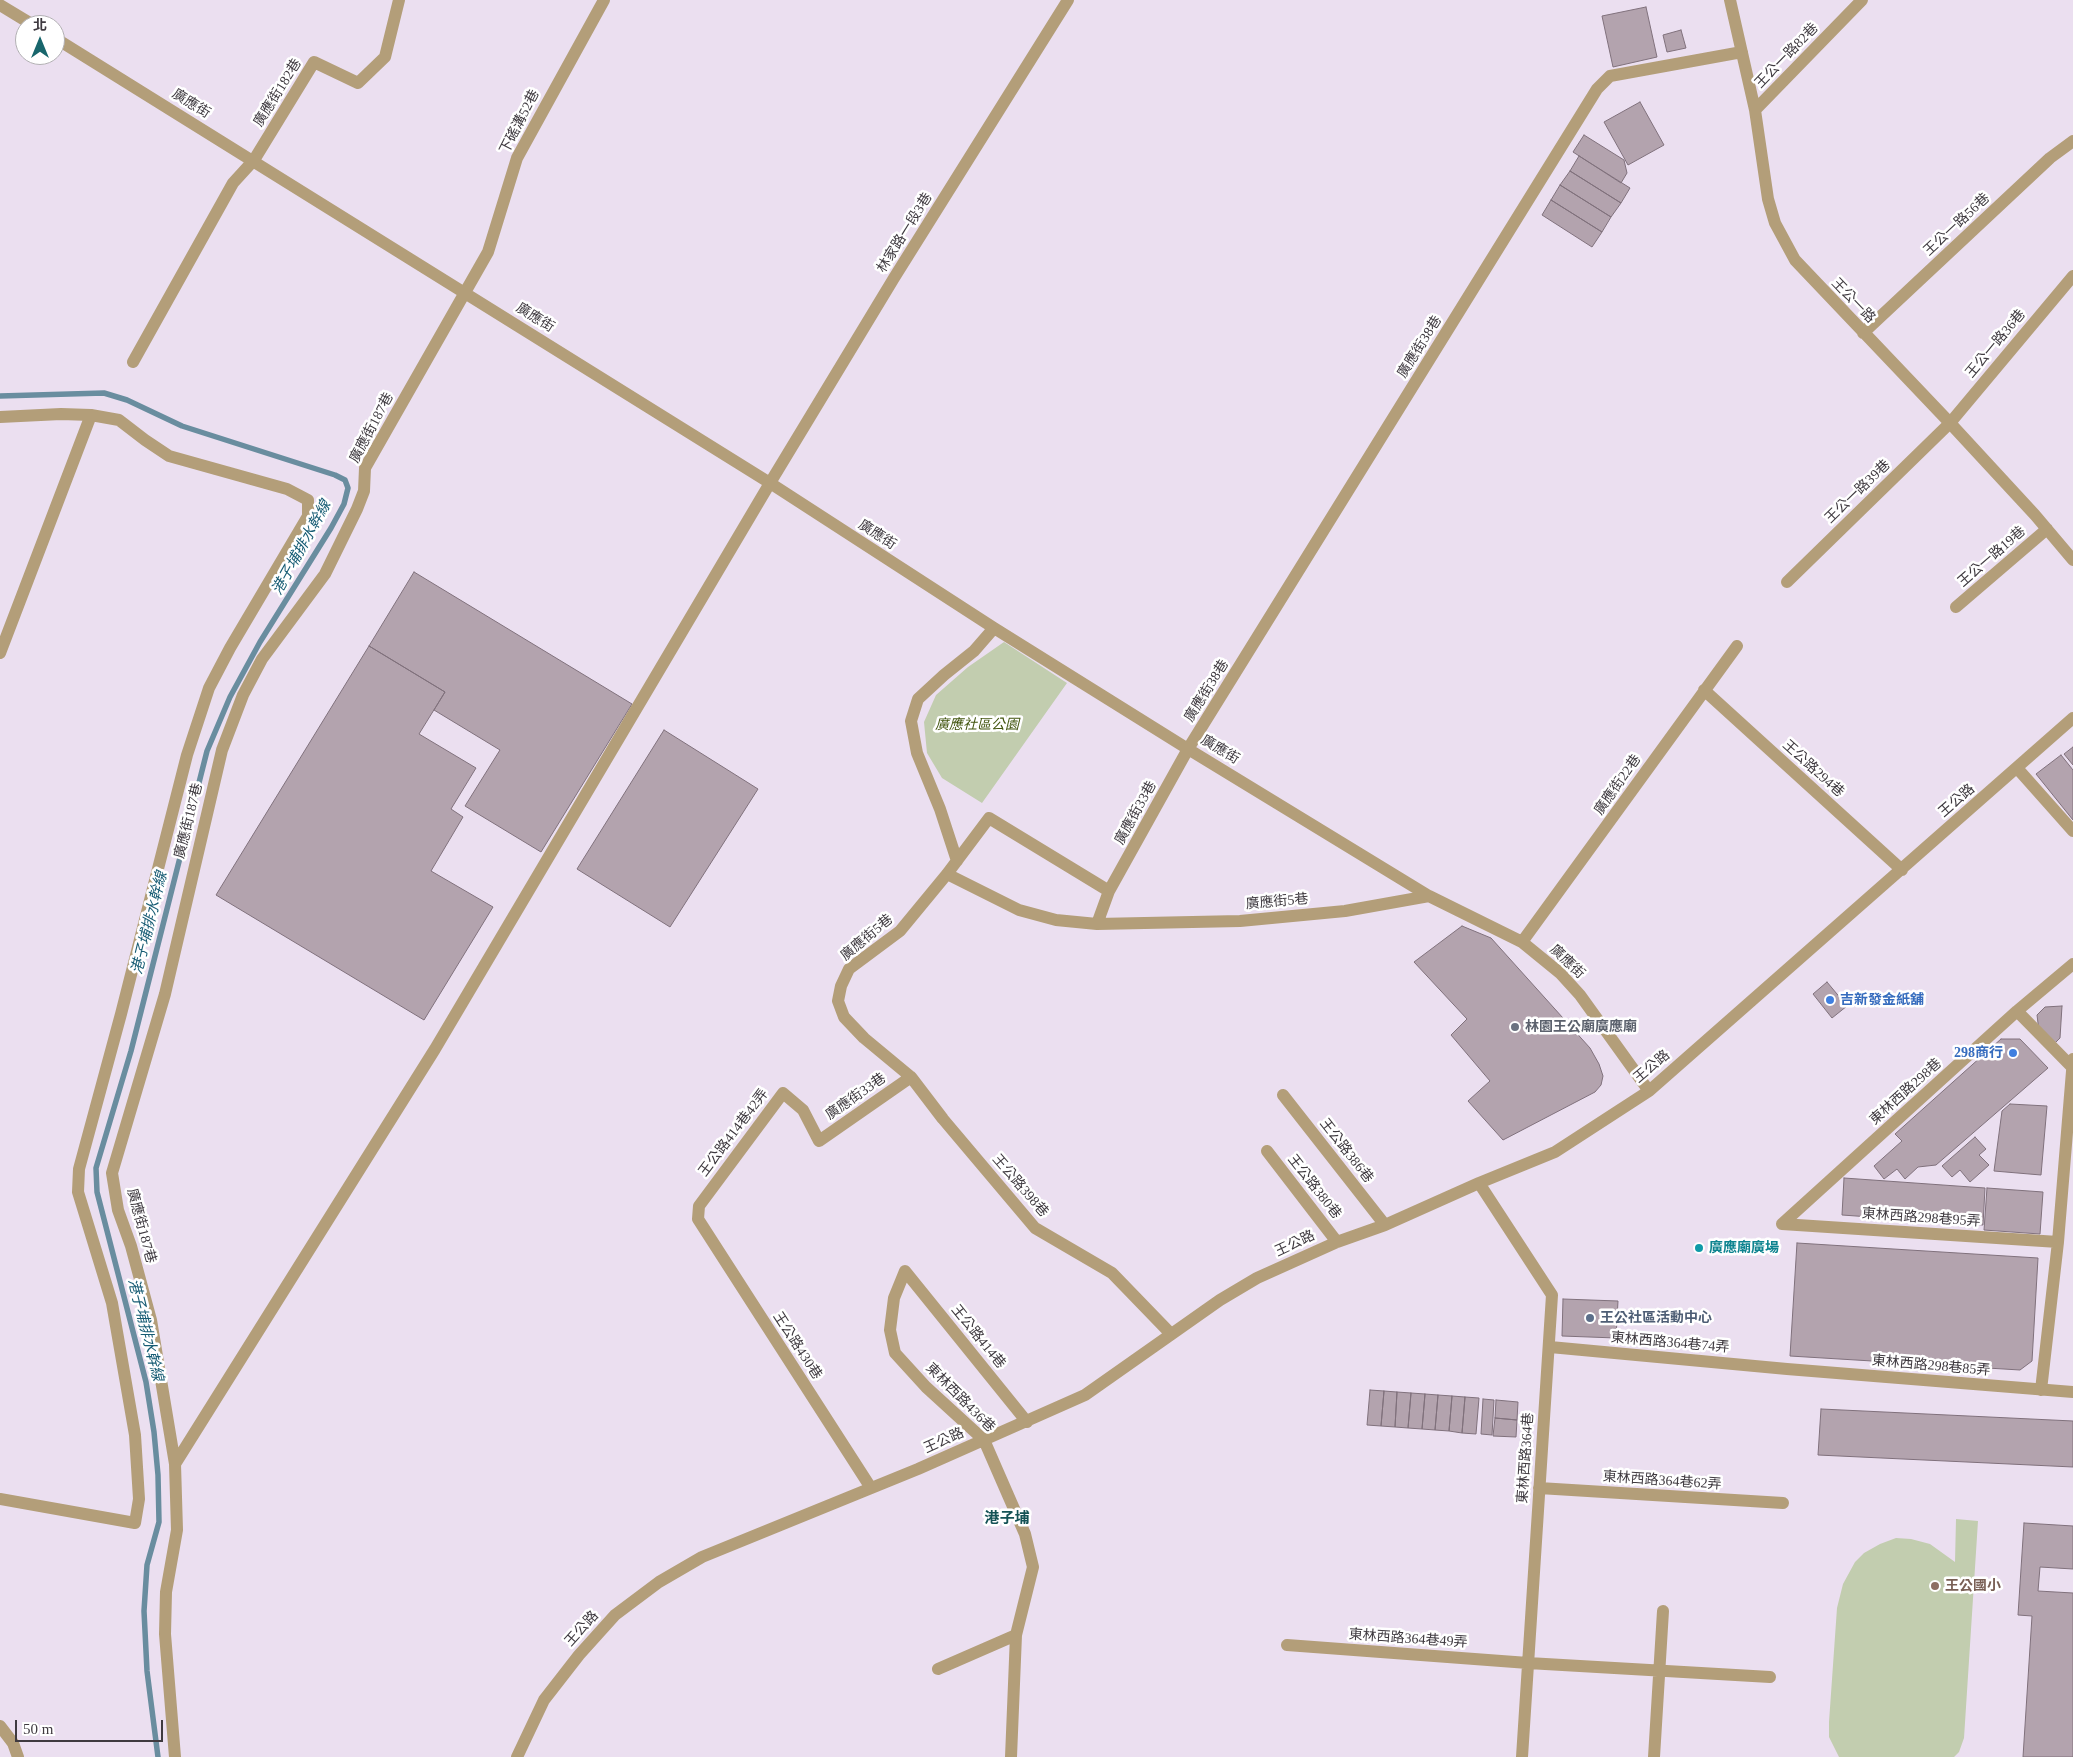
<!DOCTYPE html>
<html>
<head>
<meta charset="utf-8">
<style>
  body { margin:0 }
  #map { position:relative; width:2073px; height:1757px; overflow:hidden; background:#ebdff0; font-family:"Times New Roman","Noto Sans TC",serif }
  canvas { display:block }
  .north { position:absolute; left:15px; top:15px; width:50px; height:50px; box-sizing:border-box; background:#fff; border:1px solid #b2b0b3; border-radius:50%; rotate:0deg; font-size:14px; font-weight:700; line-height:20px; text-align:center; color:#3f3a40 }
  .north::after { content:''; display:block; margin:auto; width:18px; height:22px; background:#18666c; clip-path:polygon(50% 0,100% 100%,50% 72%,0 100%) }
  .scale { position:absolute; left:15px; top:1720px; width:148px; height:22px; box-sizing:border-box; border:2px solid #3f3a40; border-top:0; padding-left:6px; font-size:15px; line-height:18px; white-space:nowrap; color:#3f3a40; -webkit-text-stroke:4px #fff; paint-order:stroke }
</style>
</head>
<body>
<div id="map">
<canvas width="2073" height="1757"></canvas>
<div class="north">北</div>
<div class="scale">50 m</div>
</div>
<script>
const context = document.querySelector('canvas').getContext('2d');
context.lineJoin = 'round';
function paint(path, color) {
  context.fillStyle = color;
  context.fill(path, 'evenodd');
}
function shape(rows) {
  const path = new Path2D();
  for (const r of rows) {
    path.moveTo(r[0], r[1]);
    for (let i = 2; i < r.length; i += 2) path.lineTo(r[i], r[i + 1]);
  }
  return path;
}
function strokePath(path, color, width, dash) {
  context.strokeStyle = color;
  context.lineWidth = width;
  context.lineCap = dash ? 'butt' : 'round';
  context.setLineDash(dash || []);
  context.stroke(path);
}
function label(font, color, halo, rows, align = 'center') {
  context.font = font + ' "Times New Roman","Noto Sans TC",serif';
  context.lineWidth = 5;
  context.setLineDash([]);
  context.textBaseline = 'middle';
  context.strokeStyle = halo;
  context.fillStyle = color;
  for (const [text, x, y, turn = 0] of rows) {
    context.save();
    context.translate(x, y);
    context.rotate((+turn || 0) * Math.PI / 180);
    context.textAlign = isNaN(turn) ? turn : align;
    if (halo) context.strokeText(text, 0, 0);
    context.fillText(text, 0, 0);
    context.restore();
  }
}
const green = shape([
  [1004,642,1067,683,982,803,942,778,927,753,924,722,936,695,968,667],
  [1956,1519,1978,1521,1964,1738,1959,1752,1954,1757,1839,1757,1829,1737,1829,1722,1837,1608,1843,1584,1855,1562,1864,1553,1880,1544,1896,1538,1911,1539,1930,1544,1955,1562]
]);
const stream = shape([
  [0,396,104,393,127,400,182,426,335,475,345,480,348,488,344,504,331,528,260,642,230,697,207,751,131,1051,96,1168,97,1192,146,1382,154,1432,158,1475,159,1522,147,1565,144,1611,147,1671,158,1757]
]);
const building = shape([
  [1646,7,1657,57,1613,67,1602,16,1646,7],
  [1681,30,1686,48,1667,52,1663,35,1681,30],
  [1640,102,1664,145,1628,165,1604,122,1640,102],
  [1584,135,1624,160,1627,173,1621,183,1573,152,1584,135],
  [1579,156,1630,188,1621,203,1570,171,1579,156],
  [1570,171,1621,203,1611,217,1560,185,1570,171],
  [1560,185,1611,217,1602,232,1551,200,1560,185],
  [1551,200,1602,232,1592,247,1542,215,1551,200],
  [414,572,632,704,541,852,465,806,500,750,434,710,445,692,369,646,414,572],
  [369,646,445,692,419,734,476,768,451,809,463,817,431,871,493,907,424,1020,216,895,369,646],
  [664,730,758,789,670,927,577,869,664,730],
  [2073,747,2073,765,2064,754,2073,747],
  [2061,755,2073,770,2073,820,2036,774,2061,755],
  [1462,926,1491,938,1590,1048,1599,1064,1603,1076,1601,1085,1595,1092,1503,1140,1468,1101,1490,1081,1451,1035,1467,1019,1414,962,1462,926],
  [1827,982,1847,1006,1832,1018,1813,994,1827,982],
  [2062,1006,2060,1038,2053,1045,2039,1031,2037,1015,2045,1007,2062,1006],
  [2001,1039,2020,1039,2048,1068,1936,1165,1918,1167,1905,1179,1897,1169,1884,1179,1874,1166,1902,1141,1895,1134,2001,1039],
  [2010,1104,2047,1106,2041,1175,1994,1171,2002,1111,2010,1104],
  [1975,1137,1986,1149,1979,1155,1989,1165,1970,1182,1960,1170,1952,1177,1942,1166,1975,1137],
  [1844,1178,1985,1188,1983,1225,1842,1215,1844,1178],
  [1987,1188,2043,1192,2040,1234,1984,1230,1987,1188],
  [1797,1243,2038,1258,2032,1361,2020,1370,1790,1356,1797,1243],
  [1563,1299,1618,1301,1616,1338,1562,1336,1563,1299],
  [1370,1390,1384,1391,1381,1426,1367,1425,1370,1390],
  [1384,1391,1397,1392,1395,1427,1381,1426,1384,1391],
  [1397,1392,1411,1393,1408,1428,1395,1427,1397,1392],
  [1411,1393,1425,1394,1422,1429,1408,1428,1411,1393],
  [1425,1394,1438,1395,1435,1430,1422,1429,1425,1394],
  [1438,1395,1452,1396,1449,1431,1435,1430,1438,1395],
  [1452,1396,1465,1397,1462,1433,1449,1431,1452,1396],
  [1465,1397,1479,1398,1476,1434,1462,1433,1465,1397],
  [1483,1399,1494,1400,1492,1435,1481,1434,1483,1399],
  [1496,1400,1518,1402,1517,1420,1495,1418,1496,1400],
  [1821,1409,2073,1421,2073,1467,1818,1455,1821,1409],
  [1495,1418,1517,1420,1516,1437,1493,1436,1495,1418],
  [2024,1523,2073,1526,2073,1569,2040,1567,2038,1591,2073,1593,2073,1757,2023,1757,2032,1616,2018,1615,2024,1523]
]);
const minor = shape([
  [1730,0,1755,110,1768,199,1775,223,1795,260,1950,423,2035,515,2073,560],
  [0,5,33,25],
  [55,38,770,483,994,628,1188,749,1429,896,1522,942,1560,973,1580,995,1649,1091],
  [1755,110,1862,0],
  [1863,333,2050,158,2073,141],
  [133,362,233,183,254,160,314,62,358,83,385,57,399,0],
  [0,417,61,414,91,415,119,420,145,440,169,456,287,489,308,500,308,516,230,648,209,688,187,755,121,1014,79,1169,78,1192,112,1303,135,1435,139,1499,135,1523,0,1499],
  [1787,582,1950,423,2073,276],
  [1956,607,2047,529],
  [0,653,91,415],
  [1704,690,1902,870],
  [2017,768,2073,831],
  [957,861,940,809,917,753,911,721,918,699,944,675,974,651,994,628],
  [947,874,1019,910,1056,920,1097,924,1240,921,1345,911,1429,896],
  [1109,891,989,818,947,874,900,931,849,969,841,986,838,1001,844,1017,864,1038,911,1077,943,1119,1035,1228,1112,1273,1171,1334],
  [1097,924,1109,891,1188,749,1597,89,1610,76,1742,52],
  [1522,942,1737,646],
  [2017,1011,2072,1067],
  [1283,1095,1385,1225],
  [1267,1151,1337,1242],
  [1479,1183,1552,1295,1522,1757],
  [1782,1224,2017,1011,2073,964],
  [1782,1224,2058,1242],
  [1550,1347,1787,1369,2073,1392],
  [2041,1390,2058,1242,2073,1059],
  [175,1464,435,1049,770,483,894,278,1068,0],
  [871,1488,698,1219,699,1206,783,1093,803,1110,819,1141,911,1077],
  [1539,1488,1783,1503],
  [1287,1645,1528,1663,1770,1677],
  [938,1669,1016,1635],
  [0,1726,13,1743,18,1757],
  [175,1757,165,1634,166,1592,177,1530,175,1464,151,1320,131,1246,118,1210,112,1173,165,994,222,750,243,695,262,659,325,574,357,509,364,491,365,468,488,252,517,158,604,0],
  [517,1757,544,1700,579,1655,615,1615,659,1582,702,1557,918,1469,1085,1395,1220,1300,1257,1278,1337,1242,1385,1225,1479,1183,1555,1152,1649,1091,2073,718],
  [1011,1757,1016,1635,1033,1567,1025,1534,984,1440,926,1387,895,1353,890,1330,894,1298,905,1271,1027,1422],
  [1654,1757,1663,1611]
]);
const markers = [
  [1830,1000,5,"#3f7fe0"],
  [1515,1027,5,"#6b7280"],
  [2013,1053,5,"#3f7fe0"],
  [1699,1248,5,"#0f9aa8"],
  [1590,1318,5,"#5c6f8a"],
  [1935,1586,5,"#8d6e63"]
];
const streetNames = [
  ["王公一路82巷",1787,56,-46],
  ["廣應街182巷",278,93,-58],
  ["廣應街",191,104,32],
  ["下磘溝52巷",520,122,-63],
  ["王公一路56巷",1957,225,-43],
  ["林家路一段3巷",905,233,-58],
  ["王公一路",1853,301,46],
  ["廣應街",535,318,32],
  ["王公一路36巷",1996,344,-50],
  ["廣應街38巷",1420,347,-58],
  ["廣應街187巷",372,428,-62],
  ["王公一路39巷",1858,492,-44],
  ["廣應街",877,535,33],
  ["王公一路19巷",1992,557,-41],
  ["廣應街38巷",1207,691,-58],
  ["廣應街",1220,750,31],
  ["王公路294巷",1813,769,42],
  ["廣應街22巷",1618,785,-55],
  ["王公路",1957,801,-41],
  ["廣應街33巷",1136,813,-61],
  ["廣應街187巷",189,821,-76],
  ["廣應街5巷",1277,902,-5],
  ["廣應街5巷",867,938,-40],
  ["廣應街",1567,962,43],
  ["王公路",1652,1067,-40],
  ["東林西路298巷",1906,1092,-42],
  ["廣應街33巷",856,1097,-35],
  ["王公路414巷42弄",734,1133,-53],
  ["王公路386巷",1346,1151,52],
  ["王公路398巷",1020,1186,49],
  ["王公路380巷",1314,1187,52],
  ["東林西路298巷95弄",1921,1218,4],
  ["廣應街187巷",141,1226,75],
  ["王公路",1295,1244,-25],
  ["王公路414巷",978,1337,51],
  ["東林西路364巷74弄",1670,1343,5],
  ["王公路430巷",797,1346,57],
  ["東林西路298巷85弄",1931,1366,5],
  ["東林西路436巷",960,1398,45],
  ["王公路",944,1441,-24],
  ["東林西路364巷",1526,1458,-86],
  ["東林西路364巷62弄",1662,1481,4],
  ["王公路",582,1629,-48],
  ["東林西路364巷49弄",1408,1639,4]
];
const parkNames = [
  ["廣應社區公園",977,725]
];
const shopNames = [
  ["吉新發金紙舖",1840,1000],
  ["298商行",2003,1053,"right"]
];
const worshipNames = [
  ["林園王公廟廣應廟",1525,1027]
];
const cultureNames = [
  ["廣應廟廣場",1709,1248]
];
const serviceNames = [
  ["王公社區活動中心",1600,1318]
];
const educationNames = [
  ["王公國小",1945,1586]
];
const waterNames = [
  ["港子埔排水幹線",302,548,-61],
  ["港子埔排水幹線",150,923,-76],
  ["港子埔排水幹線",145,1330,76]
];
const neighbourhoodNames = [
  ["港子埔",1007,1519]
];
paint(green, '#c2cdaf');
strokePath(stream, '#698d9f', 5.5);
paint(building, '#b3a3ae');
strokePath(building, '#80717c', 1);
strokePath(minor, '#b39e79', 12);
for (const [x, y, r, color] of markers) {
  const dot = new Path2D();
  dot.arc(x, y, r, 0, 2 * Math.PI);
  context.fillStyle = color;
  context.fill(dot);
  strokePath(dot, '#fff', 2);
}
label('14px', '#3f3a40', '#fff', streetNames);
label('italic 14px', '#435610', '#fff', parkNames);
label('bold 14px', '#366cbe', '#fff', shopNames, 'left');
label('bold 14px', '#5b616d', '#fff', worshipNames, 'left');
label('bold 14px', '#0d838f', '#fff', cultureNames, 'left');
label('bold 14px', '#4e5e75', '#fff', serviceNames, 'left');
label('bold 14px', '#785e54', '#fff', educationNames, 'left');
label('italic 15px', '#175c74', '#fff', waterNames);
label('bold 15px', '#155256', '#fff', neighbourhoodNames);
</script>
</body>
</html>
